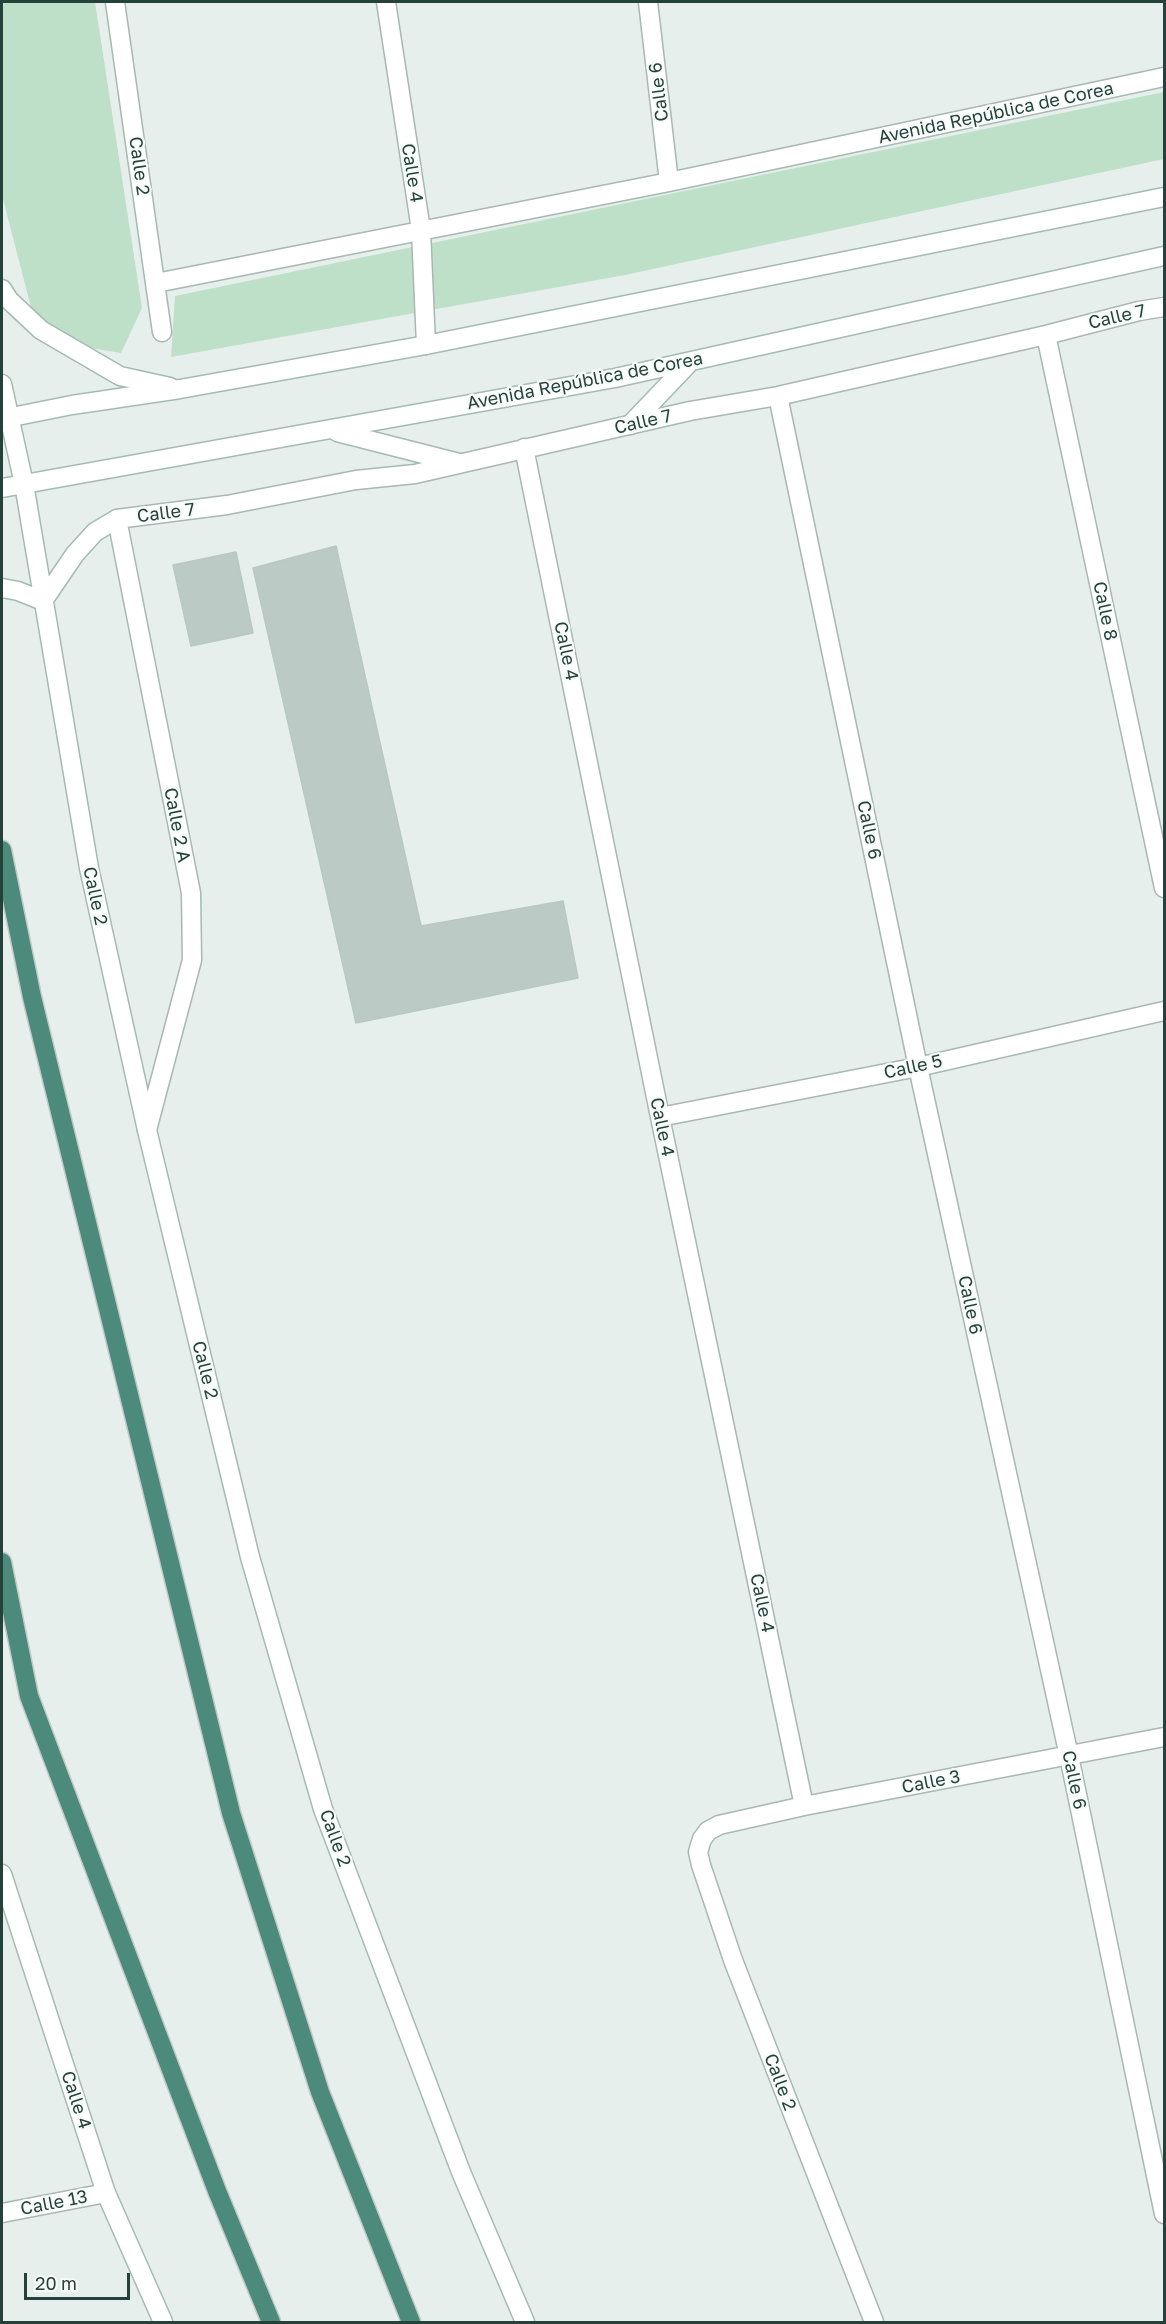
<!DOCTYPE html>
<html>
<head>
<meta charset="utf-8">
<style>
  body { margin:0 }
  #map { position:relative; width:1166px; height:2324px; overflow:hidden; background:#e6efeb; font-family:"Golos Text",sans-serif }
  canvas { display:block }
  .frame { position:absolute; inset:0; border:3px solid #24423a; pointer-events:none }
  .scale { position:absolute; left:24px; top:2273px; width:106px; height:27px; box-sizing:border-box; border:3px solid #24423a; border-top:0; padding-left:8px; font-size:18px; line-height:21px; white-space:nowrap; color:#24423a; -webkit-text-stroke:4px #f7fbf9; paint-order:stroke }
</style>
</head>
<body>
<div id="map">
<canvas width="1166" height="2324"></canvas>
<div class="frame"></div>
<div class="scale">20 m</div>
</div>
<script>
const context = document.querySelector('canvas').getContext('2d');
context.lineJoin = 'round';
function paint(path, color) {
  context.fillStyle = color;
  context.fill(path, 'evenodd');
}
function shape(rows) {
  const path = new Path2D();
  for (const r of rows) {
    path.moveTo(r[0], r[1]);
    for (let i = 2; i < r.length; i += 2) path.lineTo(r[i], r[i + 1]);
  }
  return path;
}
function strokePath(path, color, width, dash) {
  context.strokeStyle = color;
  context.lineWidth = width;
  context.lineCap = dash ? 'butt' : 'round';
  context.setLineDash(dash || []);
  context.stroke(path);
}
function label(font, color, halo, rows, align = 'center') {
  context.font = font + ' "Golos Text",sans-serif';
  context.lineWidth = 4.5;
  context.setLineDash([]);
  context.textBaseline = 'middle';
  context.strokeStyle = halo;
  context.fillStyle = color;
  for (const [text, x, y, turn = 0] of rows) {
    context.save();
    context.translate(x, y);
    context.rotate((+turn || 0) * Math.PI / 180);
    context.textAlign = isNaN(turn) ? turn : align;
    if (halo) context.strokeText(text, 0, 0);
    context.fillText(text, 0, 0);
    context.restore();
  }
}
const green = shape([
  [2,2,95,2,142,308,121,353,72,345,33,315,2,195],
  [1164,92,1164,159,625,275,171,357,175,296]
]);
const building = shape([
  [336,546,421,926,563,901,578,978,356,1023,253,568,336,546],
  [236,552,253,633,191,646,173,565,236,552]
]);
const minor = shape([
  [115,2,162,332],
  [386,2,421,230,426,345],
  [648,2,669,182],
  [156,283,669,182,1164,77],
  [1046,335,1164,888],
  [778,396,918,1067,1069,1756,1164,2214],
  [524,448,660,1117,804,1806],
  [660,1117,918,1067,1164,1011],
  [147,1130,192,960,191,893,117,519,227,505,356,480,415,474,690,411,778,396,1046,335,1139,311,1164,307],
  [2,2213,106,2193],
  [874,2322,733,1960,701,1865,698,1852,702,1839,708,1831,719,1825,804,1806,1164,1737]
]);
const secondary = shape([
  [2,289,9,300,41,330,120,376,170,387],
  [2,384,24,484,89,868,147,1130,250,1557,323,1809,461,2172,525,2322],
  [2,419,72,405,180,389,426,345,1164,197],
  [630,425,691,361],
  [337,432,459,463],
  [2,488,615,378,1164,256],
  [2,588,18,591,43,601,75,554,95,532,117,519],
  [2,1874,106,2193,163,2322]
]);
const trunk = shape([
  [2,850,32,997,231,1813,320,2092,411,2322],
  [2,1562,29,1696,217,2191,271,2322]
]);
const streetNames = [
  ["Calle 6",659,92,-97],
  ["Avenida República de Corea",996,113,-12],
  ["Calle 2",139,166,82],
  ["Calle 4",412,173,81],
  ["Calle 7",1117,317,-13],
  ["Avenida República de Corea",585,381,-11],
  ["Calle 7",643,422,-13],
  ["Calle 7",166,513,-7],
  ["Calle 8",1105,611,78],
  ["Calle 4",566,651,78],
  ["Calle 2 A",177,825,79],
  ["Calle 6",869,830,78],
  ["Calle 2",95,896,78],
  ["Calle 5",913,1067,-12],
  ["Calle 4",662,1127,78],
  ["Calle 6",970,1305,78],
  ["Calle 2",205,1370,76],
  ["Calle 4",762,1603,78],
  ["Calle 6",1074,1780,78],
  ["Calle 3",931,1782,-11],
  ["Calle 2",335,1838,70],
  ["Calle 2",780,2082,69],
  ["Calle 4",76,2100,72],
  ["Calle 13",54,2203,-11]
];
paint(green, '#bfe0c8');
paint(building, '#bbcac4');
strokePath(building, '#b8c9c2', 1.5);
strokePath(minor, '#a8b8b2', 21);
strokePath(secondary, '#a4bbb3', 21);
strokePath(trunk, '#c2cac8', 21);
strokePath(minor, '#fff', 18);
strokePath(secondary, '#fff', 18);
strokePath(trunk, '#4c8a7c', 18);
label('18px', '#24423a', '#f7fbf9', streetNames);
</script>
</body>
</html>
